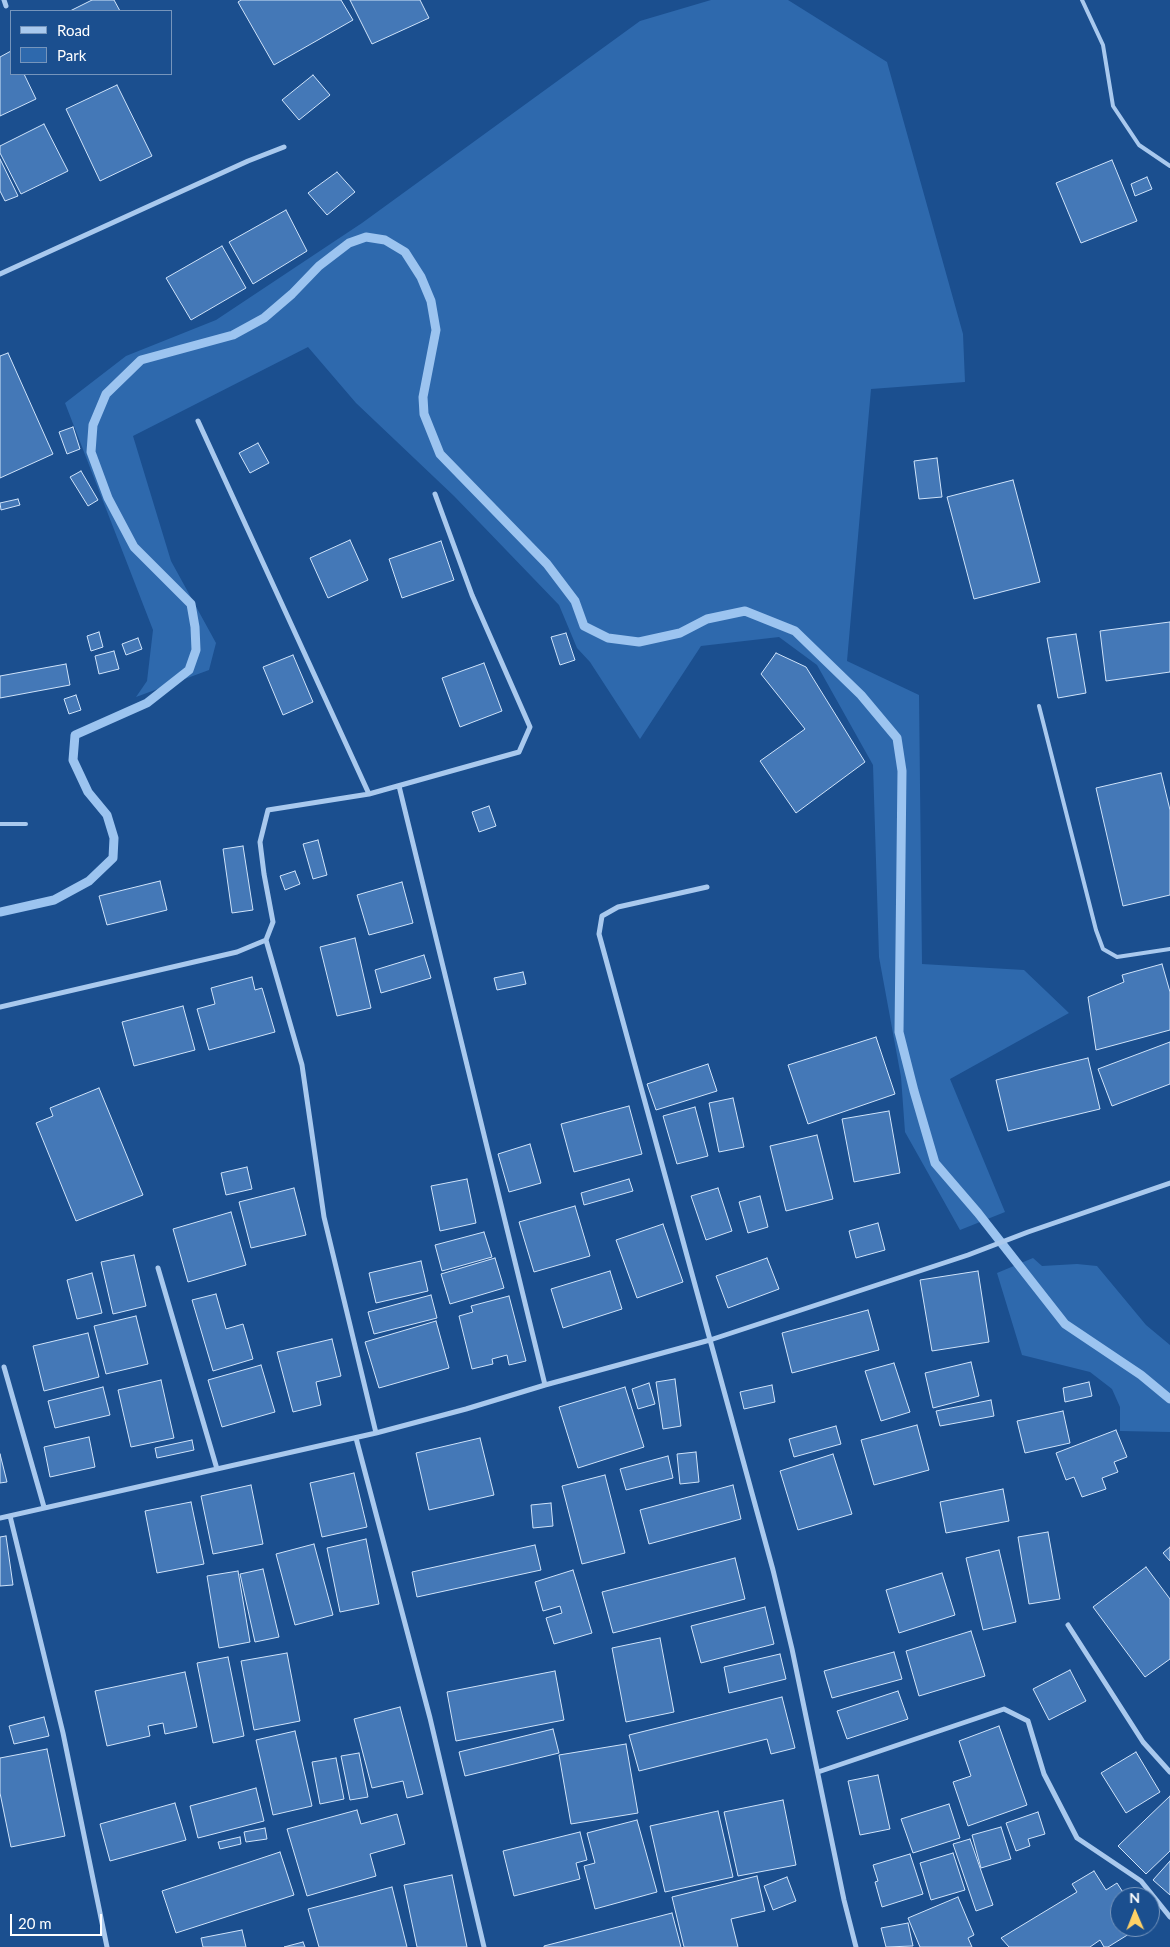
<!DOCTYPE html>
<html>
<head>
<meta charset="utf-8">
<style>
  body { margin:0 }
  #map { position:relative; width:1170px; height:1947px; overflow:hidden; background:#1b4f8f; font-family:Lato,sans-serif }
  canvas { display:block }
  .legend { position:absolute; left:10px; top:10px; width:162px; height:65px; box-sizing:border-box; background:#1b4f8f; border:1px solid #7695bc; margin:0; padding:6px 9px; list-style:none; font-size:15px; color:#fff }
  .legend li { display:flex; align-items:center; gap:10px; height:25px }
  .legend b { width:25px; border:1px solid #7695bc }
  .north { position:absolute; left:1110px; top:1887px; width:50px; height:50px; box-sizing:border-box; background:#1b4f8f; border:1px solid #7695bc; border-radius:50%; rotate:359deg; font-size:14px; font-weight:700; line-height:20px; text-align:center; color:#fff }
  .north::after { content:''; display:block; margin:auto; width:18px; height:22px; background:#ffd166; clip-path:polygon(50% 0,100% 100%,50% 72%,0 100%) }
  .scale { position:absolute; left:10px; top:1914px; width:92px; height:22px; box-sizing:border-box; border:2px solid #fff; border-top:0; padding-left:6px; font-size:15px; line-height:18px; white-space:nowrap; color:#fff; -webkit-text-stroke:4px #1b4f8f; paint-order:stroke }
</style>
</head>
<body>
<div id="map">
<canvas width="1170" height="1947"></canvas>
<ul class="legend">
<li><b style="height:6px;background:#a9c9ee"></b>Road</li>
<li><b style="height:14px;background:#2e69ad"></b>Park</li>
</ul>
<div class="north">N</div>
<div class="scale">20 m</div>
</div>
<script>
const context = document.querySelector('canvas').getContext('2d');
context.lineJoin = 'round';
function paint(path, color) {
  context.fillStyle = color;
  context.fill(path, 'evenodd');
}
function shape(rows) {
  const path = new Path2D();
  for (const r of rows) {
    path.moveTo(r[0], r[1]);
    for (let i = 2; i < r.length; i += 2) path.lineTo(r[i], r[i + 1]);
  }
  return path;
}
function strokePath(path, color, width, dash) {
  context.strokeStyle = color;
  context.lineWidth = width;
  context.lineCap = dash ? 'butt' : 'round';
  context.setLineDash(dash || []);
  context.stroke(path);
}
const green = shape([
  [711,0,788,0,887,62,963,334,965,382,871,389,847,661,919,695,922,964,1024,970,1069,1013,950,1079,1005,1212,960,1230,905,1132,901,1077,879,957,873,765,817,665,779,637,701,646,640,739,590,662,577,648,559,605,454,496,356,403,308,347,133,436,171,561,216,643,209,670,136,697,147,681,153,630,65,403,126,356,216,320,362,223,640,21],
  [1033,1258,1042,1266,1077,1264,1097,1266,1146,1325,1170,1345,1170,1432,1120,1431,1120,1407,1112,1389,1090,1372,1022,1355,997,1273]
]);
const stream = shape([
  [0,912,54,900,89,881,113,858,114,838,107,815,88,792,73,760,75,735,147,703,189,670,196,650,195,627,191,604,134,547,108,498,91,452,93,425,106,394,141,360,233,335,264,318,292,294,319,266,349,243,366,237,385,240,405,252,421,277,431,301,436,330,423,397,424,414,440,454,547,564,575,601,584,626,608,638,639,642,680,633,707,619,745,611,795,631,861,695,897,738,902,771,899,1032,914,1091,935,1163,978,1213,1065,1324,1141,1375,1170,1399]
]);
const building = shape([
  [92,0,114,0,120,11,70,11,92,0],
  [241,0,341,0,353,20,274,65,238,2,241,0],
  [350,0,420,0,429,18,372,44,350,0],
  [11,51,11,74,24,74,36,99,0,116,0,57,11,51],
  [313,75,330,95,299,120,282,100,313,75],
  [117,85,152,156,100,181,66,109,117,85],
  [44,124,68,171,21,194,0,153,0,146,44,124],
  [0,159,18,196,5,201,0,191,0,159],
  [1112,160,1137,221,1081,243,1056,183,1112,160],
  [337,172,355,192,327,215,308,193,337,172],
  [1147,177,1152,189,1135,196,1131,184,1147,177],
  [286,210,307,251,253,284,229,242,286,210],
  [222,246,246,288,191,320,166,278,222,246],
  [8,353,53,454,0,478,0,356,8,353],
  [73,427,80,449,67,454,59,432,73,427],
  [258,443,269,463,250,473,239,453,258,443],
  [937,458,942,497,919,499,914,461,937,458],
  [81,471,98,500,88,506,70,477,81,471],
  [1013,480,1040,582,974,599,947,497,1013,480],
  [18,499,20,505,1,510,0,503,18,499],
  [350,540,368,580,328,598,310,558,350,540],
  [441,541,454,580,402,598,389,559,441,541],
  [1170,622,1170,672,1106,681,1100,631,1170,622],
  [99,632,103,647,91,651,87,636,99,632],
  [566,633,575,660,560,665,551,637,566,633],
  [1076,634,1086,693,1058,698,1047,638,1076,634],
  [138,638,142,649,126,655,122,644,138,638],
  [114,651,119,669,99,674,95,656,114,651],
  [776,653,806,667,865,762,796,813,760,761,805,729,761,674,776,653],
  [293,655,313,702,283,715,263,667,293,655],
  [484,663,502,711,460,727,442,678,484,663],
  [66,664,70,685,0,698,0,676,66,664],
  [76,695,81,710,69,714,64,699,76,695],
  [1161,773,1170,810,1170,895,1123,906,1096,788,1161,773],
  [489,806,496,826,479,832,472,812,489,806],
  [318,840,327,875,313,879,303,844,318,840],
  [243,846,253,910,232,913,223,849,243,846],
  [295,871,300,884,285,890,280,876,295,871],
  [160,881,167,910,107,925,99,896,160,881],
  [402,882,413,923,369,935,357,895,402,882],
  [355,938,371,1008,337,1016,320,947,355,938],
  [424,955,431,978,381,993,375,970,424,955],
  [1162,964,1170,992,1170,1030,1096,1050,1088,997,1124,982,1122,975,1162,964],
  [523,972,526,984,497,990,494,978,523,972],
  [252,977,255,990,262,988,275,1032,209,1050,197,1009,215,1004,211,988,252,977],
  [183,1006,195,1050,134,1066,122,1022,183,1006],
  [876,1037,895,1094,808,1124,788,1065,876,1037],
  [1170,1042,1170,1084,1112,1106,1098,1069,1170,1042],
  [1088,1058,1100,1109,1008,1131,996,1080,1088,1058],
  [708,1064,717,1091,656,1110,647,1084,708,1064],
  [99,1088,143,1195,76,1221,36,1123,53,1116,50,1108,99,1088],
  [733,1098,744,1147,719,1152,709,1103,733,1098],
  [629,1106,642,1154,574,1172,561,1124,629,1106],
  [695,1107,708,1156,677,1164,663,1116,695,1107],
  [889,1111,900,1173,854,1182,842,1119,889,1111],
  [817,1135,833,1199,786,1211,770,1146,817,1135],
  [530,1144,541,1183,509,1192,498,1154,530,1144],
  [247,1167,252,1189,226,1195,221,1173,247,1167],
  [467,1179,476,1223,440,1231,431,1186,467,1179],
  [629,1179,633,1191,584,1205,581,1193,629,1179],
  [294,1188,306,1235,251,1248,239,1202,294,1188],
  [718,1188,732,1231,706,1240,691,1196,718,1188],
  [760,1196,768,1227,748,1233,739,1202,760,1196],
  [575,1206,590,1256,534,1272,519,1222,575,1206],
  [231,1212,246,1265,188,1282,173,1229,231,1212],
  [878,1223,885,1250,856,1258,849,1231,878,1223],
  [663,1224,683,1282,637,1298,616,1240,663,1224],
  [484,1232,492,1257,442,1271,435,1245,484,1232],
  [134,1255,146,1306,113,1314,101,1262,134,1255],
  [495,1258,504,1288,450,1304,441,1274,495,1258],
  [767,1258,779,1289,728,1308,716,1276,767,1258],
  [421,1261,428,1291,376,1303,369,1273,421,1261],
  [610,1271,622,1309,563,1328,551,1289,610,1271],
  [978,1271,989,1342,932,1351,920,1280,978,1271],
  [92,1273,102,1313,77,1319,67,1280,92,1273],
  [216,1294,226,1329,243,1324,253,1359,213,1371,192,1300,216,1294],
  [431,1295,437,1318,374,1334,368,1312,431,1295],
  [509,1296,526,1361,509,1365,507,1355,492,1359,493,1364,472,1369,459,1316,473,1312,471,1306,509,1296],
  [868,1310,879,1350,792,1373,782,1333,868,1310],
  [136,1316,148,1364,106,1374,94,1326,136,1316],
  [436,1321,449,1368,379,1388,365,1342,436,1321],
  [88,1333,99,1377,44,1391,33,1346,88,1333],
  [332,1339,341,1376,316,1382,321,1405,293,1412,277,1352,332,1339],
  [971,1362,979,1396,933,1408,925,1373,971,1362],
  [894,1363,910,1412,881,1421,865,1371,894,1363],
  [261,1365,275,1412,222,1427,208,1380,261,1365],
  [675,1379,681,1426,663,1429,656,1382,675,1379],
  [161,1380,174,1438,131,1447,118,1390,161,1380],
  [1089,1382,1092,1396,1065,1402,1063,1388,1089,1382],
  [649,1383,655,1404,638,1409,632,1389,649,1383],
  [772,1385,775,1402,744,1409,740,1392,772,1385],
  [103,1387,110,1415,55,1428,48,1401,103,1387],
  [625,1387,644,1447,578,1468,559,1407,625,1387],
  [991,1400,994,1416,940,1426,936,1411,991,1400],
  [1063,1411,1070,1443,1025,1453,1017,1421,1063,1411],
  [917,1425,929,1470,874,1485,861,1440,917,1425],
  [836,1426,841,1444,794,1457,789,1439,836,1426],
  [1116,1430,1127,1457,1114,1462,1118,1472,1102,1478,1106,1489,1082,1497,1074,1477,1066,1480,1056,1453,1116,1430],
  [89,1437,95,1467,50,1477,44,1447,89,1437],
  [480,1438,494,1495,429,1510,416,1453,480,1438],
  [192,1440,194,1450,157,1458,155,1448,192,1440],
  [696,1452,699,1482,680,1484,677,1454,696,1452],
  [0,1454,7,1482,0,1483,0,1454],
  [833,1454,852,1514,798,1530,780,1471,833,1454],
  [668,1456,673,1478,626,1490,620,1469,668,1456],
  [354,1473,367,1527,322,1537,310,1483,354,1473],
  [605,1475,625,1553,582,1564,562,1486,605,1475],
  [251,1485,263,1544,213,1554,201,1496,251,1485],
  [733,1485,741,1519,649,1544,640,1510,733,1485],
  [1003,1489,1009,1521,946,1533,940,1502,1003,1489],
  [191,1502,204,1564,157,1573,145,1511,191,1502],
  [551,1503,553,1526,533,1528,531,1505,551,1503],
  [1048,1532,1060,1599,1029,1604,1018,1537,1048,1532],
  [6,1536,13,1585,0,1586,0,1537,6,1536],
  [366,1539,379,1604,340,1612,327,1548,366,1539],
  [314,1544,333,1615,295,1625,276,1554,314,1544],
  [535,1545,541,1570,417,1597,412,1572,535,1545],
  [1170,1547,1170,1561,1163,1553,1170,1547],
  [999,1550,1016,1622,983,1630,966,1558,999,1550],
  [735,1558,745,1599,613,1633,602,1592,735,1558],
  [1146,1567,1170,1599,1170,1659,1145,1677,1093,1607,1146,1567],
  [263,1569,279,1637,255,1642,240,1574,263,1569],
  [573,1570,592,1633,554,1644,546,1618,562,1613,560,1606,543,1611,535,1582,573,1570],
  [238,1571,250,1642,219,1648,207,1576,238,1571],
  [942,1573,955,1615,899,1633,886,1590,942,1573],
  [765,1607,774,1644,701,1663,691,1626,765,1607],
  [971,1631,985,1676,919,1696,906,1651,971,1631],
  [660,1638,674,1712,626,1722,612,1648,660,1638],
  [894,1652,902,1679,832,1698,824,1671,894,1652],
  [287,1653,300,1721,254,1730,241,1661,287,1653],
  [780,1654,786,1679,729,1693,724,1667,780,1654],
  [228,1657,244,1736,213,1743,197,1663,228,1657],
  [1070,1670,1086,1701,1049,1720,1033,1689,1070,1670],
  [555,1671,564,1720,456,1741,447,1692,555,1671],
  [185,1672,197,1727,165,1734,163,1723,148,1726,150,1736,107,1746,95,1691,185,1672],
  [898,1691,908,1719,847,1739,837,1711,898,1691],
  [782,1697,795,1748,771,1754,767,1739,639,1771,629,1735,782,1697],
  [400,1707,423,1794,407,1798,403,1781,372,1788,354,1719,400,1707],
  [44,1717,49,1736,14,1744,9,1726,44,1717],
  [999,1726,1027,1805,968,1826,953,1782,971,1776,959,1741,999,1726],
  [553,1729,559,1753,465,1776,459,1752,553,1729],
  [295,1731,312,1806,273,1815,256,1740,295,1731],
  [626,1744,638,1813,571,1824,559,1755,626,1744],
  [47,1749,65,1836,11,1847,0,1793,0,1758,47,1749],
  [1136,1752,1160,1792,1126,1813,1101,1773,1136,1752],
  [359,1753,368,1797,350,1800,341,1756,359,1753],
  [336,1758,344,1799,320,1804,312,1762,336,1758],
  [878,1775,890,1829,860,1835,848,1781,878,1775],
  [256,1788,264,1821,198,1838,190,1806,256,1788],
  [1170,1796,1170,1851,1146,1874,1118,1846,1170,1796],
  [783,1800,796,1865,738,1876,724,1812,783,1800],
  [175,1803,186,1840,110,1861,100,1824,175,1803],
  [949,1804,960,1838,913,1853,901,1819,949,1804],
  [357,1810,361,1824,397,1814,405,1844,370,1854,376,1876,307,1896,287,1829,357,1810],
  [718,1811,733,1877,665,1892,650,1826,718,1811],
  [1038,1812,1045,1834,1028,1839,1030,1846,1016,1851,1006,1823,1038,1812],
  [637,1820,657,1892,595,1909,584,1866,595,1863,587,1833,637,1820],
  [1001,1827,1011,1859,981,1868,972,1835,1001,1827],
  [265,1828,267,1839,246,1842,244,1832,265,1828],
  [580,1832,587,1860,576,1863,580,1879,514,1896,503,1851,580,1832],
  [240,1837,241,1844,220,1849,218,1842,240,1837],
  [970,1839,993,1905,976,1911,953,1844,970,1839],
  [280,1852,294,1895,176,1933,162,1891,280,1852],
  [953,1853,965,1890,931,1900,920,1863,953,1853],
  [910,1854,923,1894,882,1907,875,1882,878,1881,873,1865,910,1854],
  [1170,1861,1170,1895,1153,1880,1170,1861],
  [1094,1871,1106,1890,1117,1883,1126,1897,1120,1897,1120,1911,1116,1913,1120,1918,1120,1927,1124,1927,1129,1934,1108,1947,1104,1947,1100,1940,1090,1947,1009,1947,1001,1938,1077,1892,1072,1884,1094,1871],
  [452,1875,467,1947,417,1947,404,1885,452,1875],
  [757,1876,765,1911,731,1919,738,1947,684,1947,672,1897,757,1876],
  [787,1877,796,1901,773,1910,764,1886,787,1877],
  [392,1887,407,1947,319,1947,308,1909,392,1887],
  [958,1897,974,1935,968,1938,972,1947,920,1947,908,1918,958,1897],
  [672,1913,681,1947,544,1947,544,1946,672,1913],
  [908,1923,913,1946,886,1947,881,1928,908,1923],
  [242,1930,246,1947,203,1947,201,1938,242,1930],
  [303,1942,305,1947,284,1947,303,1942]
]);
const service = shape([
  [1082,0,1103,45,1113,106,1139,145,1170,166],
  [1039,706,1096,930,1103,949,1117,957,1170,949],
  [0,824,26,824]
]);
const minor = shape([
  [4,0,6,6],
  [0,274,248,161,284,147],
  [198,421,369,794],
  [399,786,545,1385],
  [707,887,618,907,602,916,599,934,773,1570,792,1649,844,1900,856,1947],
  [266,940,302,1065,324,1217,376,1433],
  [0,1007,237,952,266,940,273,922,264,874,260,842,268,810,369,794,519,752,530,727,472,595,435,494],
  [158,1268,217,1469],
  [4,1367,44,1507],
  [356,1438,430,1718,484,1947],
  [10,1516,63,1733,107,1947],
  [0,1518,376,1433,466,1409,545,1385,710,1340,968,1255,1028,1232,1170,1183],
  [1068,1625,1143,1742,1170,1772],
  [818,1772,1004,1709,1028,1721,1044,1774,1077,1838,1141,1881,1170,1917]
]);
paint(green, '#2e69ad');
strokePath(stream, '#9cc4f0', 9);
paint(building, '#4478b7');
strokePath(building, '#cfe3fa', 1);
strokePath(service, '#a9c9ee', 4);
strokePath(minor, '#a9c9ee', 5);
</script>
</body>
</html>
